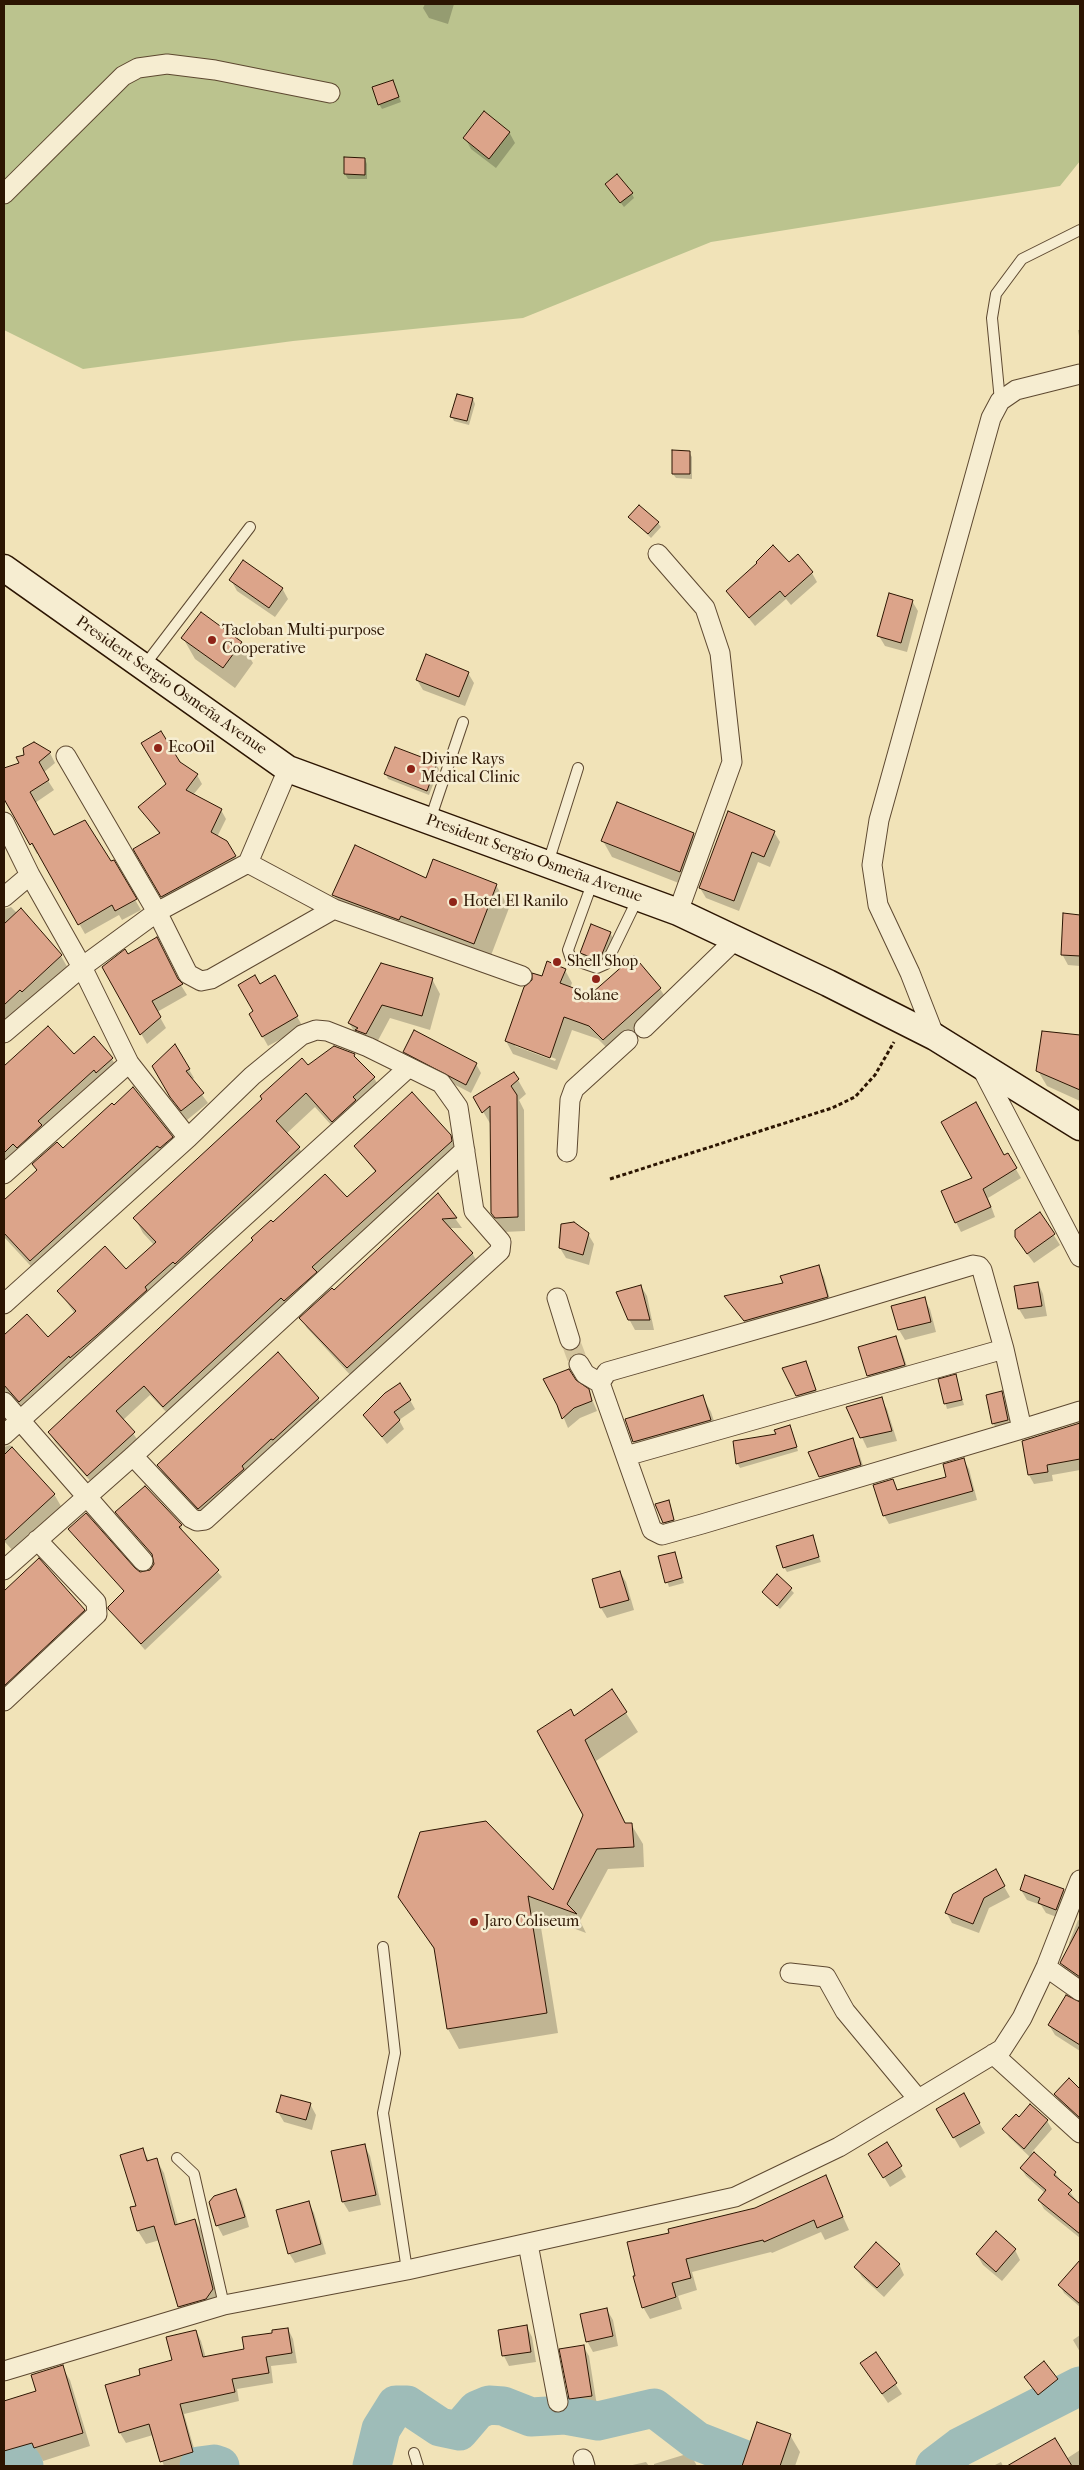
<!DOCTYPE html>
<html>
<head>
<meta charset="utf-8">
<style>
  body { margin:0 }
  #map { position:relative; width:1084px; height:2470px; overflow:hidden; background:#f1e3b8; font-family:"IM FELL French Canon",serif }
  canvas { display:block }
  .frame { position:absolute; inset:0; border:5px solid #2c1502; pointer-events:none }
</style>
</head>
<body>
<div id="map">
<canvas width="1084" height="2470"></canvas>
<div class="frame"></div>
</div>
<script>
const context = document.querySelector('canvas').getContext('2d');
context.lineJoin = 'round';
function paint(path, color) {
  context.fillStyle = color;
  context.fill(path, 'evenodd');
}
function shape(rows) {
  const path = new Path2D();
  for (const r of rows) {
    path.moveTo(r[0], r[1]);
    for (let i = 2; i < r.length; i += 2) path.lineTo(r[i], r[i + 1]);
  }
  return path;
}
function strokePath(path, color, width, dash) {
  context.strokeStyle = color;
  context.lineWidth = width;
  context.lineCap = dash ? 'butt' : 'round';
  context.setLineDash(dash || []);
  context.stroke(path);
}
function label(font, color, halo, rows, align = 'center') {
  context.font = font + ' "IM FELL French Canon",serif';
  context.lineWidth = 5;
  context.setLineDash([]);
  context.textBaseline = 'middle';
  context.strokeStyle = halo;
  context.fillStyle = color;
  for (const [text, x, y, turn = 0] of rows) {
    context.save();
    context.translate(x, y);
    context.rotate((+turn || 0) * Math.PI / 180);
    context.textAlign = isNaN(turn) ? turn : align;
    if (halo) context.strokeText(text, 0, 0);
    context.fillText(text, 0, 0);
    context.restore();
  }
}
const green = shape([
  [4,4,1080,4,1080,161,1060,186,711,242,523,318,293,341,83,369,4,330]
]);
const shadow = shape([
  [425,4,454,4,448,24,429,18,423,8],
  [395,86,401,102,382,109,379,104],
  [509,132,515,143,496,168,471,149,465,138],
  [345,159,365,159,367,164,367,179,348,179,345,174],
  [606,184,632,194,634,198,624,207],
  [1078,330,1080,330,1080,342],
  [457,395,473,399,475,404,469,425,454,421,452,417],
  [689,452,692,457,692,479,676,478,673,474],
  [630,517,658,523,661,527,651,538],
  [789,564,812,573,817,582,791,605,786,599,755,626,727,591],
  [231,580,282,588,288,599,275,617,237,591],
  [912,601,918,611,907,652,885,646,879,636],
  [183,638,241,643,253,663,235,688,195,659],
  [468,673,474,683,465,706,423,690,417,680],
  [34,743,50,753,55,763,43,773,54,790,35,803,54,836,110,863,113,862,141,910,122,920,119,915,85,934,39,853,37,854,4,796,4,770,20,763],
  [436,764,439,769,429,795,388,779,386,774],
  [197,775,202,784,193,795,221,810,226,819,217,837,226,842,240,865,167,905,135,849,160,835,139,807,167,784],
  [774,832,780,842,770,867,758,862,739,911,706,898,700,888],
  [694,834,703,850,689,887,612,857,603,841],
  [426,880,496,885,509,908,487,966,347,918,334,895],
  [11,907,17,913,21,910,61,956,69,970,4,1025,4,909],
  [1065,915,1080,916,1080,966,1068,965,1062,954],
  [610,933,613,938,603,964,584,958,581,953],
  [127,956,179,982,187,995,157,1012,166,1028,147,1044,103,967],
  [381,964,432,979,440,994,430,1030,390,1018,374,1048,358,1037,349,1023],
  [565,970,572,983,570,988,586,994,588,998,660,989,668,1001,611,1052,598,1039,572,1030,557,1070,513,1054,506,1041,543,978],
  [515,1043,556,1059,555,1061,515,1046],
  [274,977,303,1027,268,1046,250,1014,255,1012,259,986],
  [48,1027,74,1056,94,1038,112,1059,120,1073,4,1174,4,1068],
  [1044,1032,1080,1036,1080,1101,1047,1086,1038,1071],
  [175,1046,194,1078,191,1080,208,1103,187,1120,177,1107,154,1066],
  [404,1052,476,1064,481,1073,471,1093,409,1061],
  [354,1055,358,1062,374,1078,383,1093,341,1136,315,1107,286,1134,299,1148,308,1163,28,1416,4,1389,4,1337,27,1316,48,1339,75,1314,59,1291,126,1270,154,1245,143,1233,135,1218,308,1066],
  [518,1080,526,1094,519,1100,524,1110,525,1231,504,1232,492,1213,491,1125,475,1098],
  [450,1135,456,1146,170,1416,150,1395,123,1420,140,1443,94,1485,55,1442,49,1432,347,1199,376,1173,356,1147],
  [172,1137,180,1152,39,1275,4,1237,4,1202,37,1171,33,1165,63,1149],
  [1007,1154,1021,1178,988,1198,995,1217,961,1232,956,1222,974,1178],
  [438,1195,462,1228,449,1228,472,1253,478,1263,353,1378,307,1328,301,1318,334,1292],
  [1040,1214,1060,1245,1034,1263,1022,1247],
  [588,1234,594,1244,589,1265,566,1258,560,1248],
  [818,1267,824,1277,832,1307,751,1331,726,1297,785,1284],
  [1038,1283,1043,1294,1047,1316,1025,1319,1019,1309,1015,1287],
  [641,1286,647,1296,654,1330,635,1330,629,1319],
  [924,1299,930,1309,936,1332,905,1340,899,1330,893,1307],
  [895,1338,901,1348,910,1376,874,1386,868,1376],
  [805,1363,821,1401,803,1406,797,1396],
  [956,1376,964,1405,947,1409,939,1380],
  [575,1381,588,1390,597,1411,580,1418,568,1428,558,1404],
  [1001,1393,1007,1403,1013,1430,999,1433,993,1423],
  [702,1396,711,1412,719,1436,643,1457,634,1442,626,1420],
  [318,1398,323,1409,205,1519,164,1475,158,1465],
  [881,1399,887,1409,897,1441,867,1448,848,1408],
  [410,1400,415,1409,399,1420,404,1429,387,1444,365,1416],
  [1080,1424,1080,1470,1052,1475,1053,1481,1034,1484,1029,1475,1023,1442],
  [792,1431,798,1451,740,1468,737,1463],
  [852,1440,858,1450,866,1475,826,1487,810,1453],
  [10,1445,54,1494,62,1508,14,1552,4,1541,4,1447],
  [963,1459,969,1469,977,1500,889,1524,884,1515,892,1481,898,1491,948,1478],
  [669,1502,676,1525,667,1527,664,1522],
  [117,1512,181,1525,183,1533,222,1577,145,1650,109,1609,125,1592,69,1529,140,1573,151,1571,155,1564,154,1557],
  [812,1536,821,1562,787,1572,784,1567],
  [675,1553,684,1583,669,1587,659,1557],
  [39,1560,84,1610,92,1624,4,1708,4,1594],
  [620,1572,626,1582,634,1610,607,1618,601,1608],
  [777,1576,794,1593,780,1609,763,1592],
  [612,1691,638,1732,596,1761,626,1824,631,1824,643,1844,644,1867,608,1869,580,1921,586,1933,539,1915,558,2033,459,2049,448,2029,436,1952,399,1897,553,1892,584,1815,574,1717],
  [995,1871,1010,1897,989,1908,979,1933,952,1923,946,1912],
  [1021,1890,1064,1890,1069,1900,1062,1919,1046,1913,1041,1905,1027,1900],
  [1078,1920,1080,1921,1080,1982,1067,1973,1061,1963,1070,1945,1069,1943],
  [1080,2003,1080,2051,1055,2035,1049,2025],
  [1069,2080,1080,2091,1080,2123,1063,2108,1056,2094],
  [963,2095,985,2133,960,2148,938,2110],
  [310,2104,316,2115,312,2130,284,2122,278,2112],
  [1030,2106,1047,2121,1052,2129,1032,2152,1055,2173,1080,2205,1080,2238,1044,2209,1039,2200,1045,2193,1026,2176,1021,2168,1031,2158,1009,2137,1004,2129,1019,2119],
  [887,2144,906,2177,890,2187,870,2154],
  [364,2145,370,2156,381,2205,349,2212,343,2202],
  [142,2149,149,2161,156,2159,164,2173,178,2225,195,2220,203,2234,220,2303,187,2320,179,2306,160,2240,146,2244,138,2231],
  [825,2177,849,2230,825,2240,821,2232,772,2253,771,2252,692,2272,697,2290,678,2296,682,2309,650,2319,643,2307,670,2234,755,2209],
  [236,2191,242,2201,249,2227,223,2236,217,2225],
  [308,2202,314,2213,326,2254,295,2263,289,2253],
  [1015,2250,1020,2260,1002,2281,983,2265,977,2255],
  [1080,2261,1080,2307,1064,2293,1060,2285],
  [899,2264,904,2275,884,2297,862,2277,856,2267],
  [607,2310,613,2320,618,2346,593,2352,587,2341],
  [527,2327,532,2337,536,2362,509,2366,504,2356],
  [288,2329,293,2339,297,2363,271,2366,273,2383,237,2389,239,2401,184,2414,198,2462,183,2466,164,2466,153,2435,126,2443,120,2433,107,2386,142,2376,173,2361,196,2331,201,2341,206,2358,245,2350],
  [1080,2335,1080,2352,1073,2340],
  [583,2346,589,2356,597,2406,576,2409,570,2399],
  [875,2354,902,2394,888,2403,868,2374],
  [1043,2363,1063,2390,1045,2405,1026,2377],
  [62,2367,70,2380,90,2446,43,2461,40,2456,4,2466,4,2402,38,2392],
  [758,2424,790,2435,800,2452,795,2466,743,2466],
  [1055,2440,1066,2459,1080,2450,1080,2466,1009,2466],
  [690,2453,697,2466,654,2466,654,2464],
  [646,2462,649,2466,628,2466],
  [1001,2462,1003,2466,993,2466]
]);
const river = shape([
  [4,2463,20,2460,24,2466],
  [199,2466,214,2464,220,2466],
  [372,2466,381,2429,396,2405,407,2405,440,2427,459,2431,477,2410,489,2405,503,2406,531,2417,565,2415,598,2421,654,2408,697,2441,761,2466],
  [935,2466,960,2447,1080,2386]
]);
const building = shape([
  [393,80,399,97,378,105,372,87,393,80],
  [484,111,510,132,489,159,463,138,484,111],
  [344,157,365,158,365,175,344,174,344,157],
  [617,174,633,193,620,203,605,184,617,174],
  [457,394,473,398,467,421,450,417,457,394],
  [672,450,690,451,690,474,672,474,672,450],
  [639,505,659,522,648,534,628,517,639,505],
  [773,545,789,562,798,554,813,572,785,597,780,591,749,618,726,591,757,563,756,562,773,545],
  [243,560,283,588,269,608,229,580,243,560],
  [889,593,913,600,901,643,877,636,889,593],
  [201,612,242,642,223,668,181,638,201,612],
  [426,654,469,672,459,697,416,680,426,654],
  [161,731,180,762,198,774,186,790,222,809,211,832,227,841,236,856,161,897,133,849,160,833,138,807,166,784,141,743,161,731],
  [34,742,51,752,39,762,49,780,30,792,54,835,85,820,111,861,114,860,137,899,115,911,112,905,78,925,32,843,30,845,4,799,4,768,19,763,16,757,24,755,23,748,34,742],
  [395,747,437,763,427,791,384,774,395,747],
  [617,802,694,833,680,872,601,841,617,802],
  [728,811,775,831,764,857,752,852,734,901,699,888,728,811],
  [355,845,426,878,433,859,497,884,474,944,401,916,399,920,332,895,355,845],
  [21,908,62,955,22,992,20,990,4,1005,4,924,21,908],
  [1063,913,1080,915,1080,956,1061,955,1063,913],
  [591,924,611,932,600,959,598,960,580,953,591,924],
  [157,937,178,979,183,984,152,1001,161,1017,140,1035,102,967,125,949,128,954,157,937],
  [634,956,661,988,603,1040,589,1026,564,1017,550,1058,505,1041,524,987,532,980,532,973,542,976,547,961,566,969,560,983,587,993,584,1000,634,956],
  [381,963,433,978,422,1016,382,1005,366,1034,355,1030,358,1028,348,1023,381,963],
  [255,975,260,984,275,975,298,1016,262,1037,249,1014,253,1011,238,985,255,975],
  [48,1026,74,1054,94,1036,113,1058,96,1073,94,1070,38,1121,42,1125,17,1148,13,1144,4,1153,4,1066,48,1026],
  [414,1030,477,1063,466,1085,403,1052,414,1030],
  [1042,1031,1080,1035,1080,1090,1036,1071,1042,1031],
  [175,1044,190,1069,186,1071,204,1093,181,1111,170,1097,152,1066,175,1044],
  [334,1046,355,1054,354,1056,375,1077,353,1097,356,1100,332,1122,306,1093,276,1121,300,1147,175,1264,173,1262,145,1287,147,1290,97,1335,70,1358,69,1356,19,1402,4,1385,4,1335,27,1314,48,1337,76,1311,57,1291,105,1246,126,1269,156,1242,133,1218,262,1099,260,1096,302,1058,308,1065,334,1046],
  [514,1072,519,1079,511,1086,517,1095,518,1217,495,1218,491,1213,490,1106,482,1113,473,1097,514,1072],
  [133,1087,173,1137,160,1148,157,1146,30,1261,4,1233,4,1200,37,1170,32,1164,57,1142,63,1148,112,1103,114,1105,133,1087],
  [412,1092,451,1135,452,1141,312,1267,317,1272,284,1301,281,1298,163,1407,144,1386,116,1411,135,1432,87,1476,48,1432,253,1240,251,1238,271,1220,273,1222,325,1174,347,1197,376,1171,354,1146,412,1092],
  [976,1102,1004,1155,1008,1153,1017,1168,983,1189,991,1207,955,1223,941,1191,972,1178,941,1122,976,1102],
  [438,1193,457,1218,442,1219,473,1253,347,1368,299,1318,332,1288,334,1290,438,1193],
  [1040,1212,1055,1234,1027,1254,1015,1237,1015,1230,1040,1212],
  [574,1222,589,1233,583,1255,559,1248,561,1224,574,1222],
  [819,1265,828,1297,744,1321,724,1296,783,1283,780,1276,819,1265],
  [1038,1282,1042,1306,1018,1309,1014,1286,1038,1282],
  [641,1285,650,1320,628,1320,616,1292,641,1285],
  [925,1297,931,1322,898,1330,891,1306,925,1297],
  [896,1336,905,1365,867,1376,858,1347,896,1336],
  [278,1352,319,1398,273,1440,271,1439,242,1466,244,1469,198,1509,157,1465,278,1352],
  [806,1361,816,1390,796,1396,782,1368,806,1361],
  [569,1369,576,1380,589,1389,592,1401,574,1408,562,1419,557,1405,543,1379,569,1369],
  [956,1374,962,1400,944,1404,938,1379,956,1374],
  [400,1383,411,1400,394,1412,400,1420,382,1437,363,1415,385,1393,400,1383],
  [1002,1391,1008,1420,992,1424,986,1395,1002,1391],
  [703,1395,711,1420,633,1442,625,1419,703,1395],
  [882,1397,892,1431,860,1438,846,1407,882,1397],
  [1080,1423,1080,1459,1047,1465,1048,1472,1028,1475,1022,1441,1080,1423],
  [790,1425,797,1447,736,1464,733,1441,776,1434,774,1430,790,1425],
  [853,1438,861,1465,819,1477,808,1452,853,1438],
  [12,1447,55,1494,4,1541,4,1455,12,1447],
  [964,1458,973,1491,883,1516,873,1485,893,1479,897,1490,946,1477,943,1464,964,1458],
  [145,1486,182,1525,179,1527,219,1570,141,1644,108,1609,108,1607,124,1591,68,1529,86,1513,135,1568,140,1572,150,1570,154,1564,152,1554,115,1512,145,1486],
  [669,1500,674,1520,663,1523,655,1504,669,1500],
  [813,1535,819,1557,783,1568,776,1546,813,1535],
  [675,1552,682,1578,665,1583,658,1556,675,1552],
  [39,1558,85,1610,4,1686,4,1591,39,1558],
  [620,1571,629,1600,600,1608,592,1579,620,1571],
  [777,1574,792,1588,777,1606,762,1592,777,1574],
  [612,1689,627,1712,585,1740,625,1823,632,1823,634,1847,597,1849,567,1904,577,1914,528,1896,547,2013,447,2029,434,1948,398,1897,420,1832,486,1821,553,1890,583,1815,537,1731,571,1709,574,1716,612,1689],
  [996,1869,1005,1886,984,1898,973,1924,945,1913,953,1894,996,1869],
  [1025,1875,1064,1889,1056,1910,1038,1903,1040,1898,1020,1890,1025,1875],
  [1080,1925,1080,1977,1060,1963,1080,1925],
  [1066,1995,1080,2002,1080,2045,1048,2025,1066,1995],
  [1069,2078,1080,2089,1080,2118,1054,2094,1069,2078],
  [964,2093,980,2123,953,2138,936,2109,964,2093],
  [281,2095,311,2103,306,2120,276,2112,281,2095],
  [1030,2104,1048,2120,1024,2149,1002,2129,1016,2114,1019,2117,1030,2104],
  [887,2142,902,2166,883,2178,868,2154,887,2142],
  [365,2144,376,2195,342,2202,331,2151,365,2144],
  [143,2148,147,2161,157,2158,175,2225,195,2219,213,2289,206,2299,178,2307,154,2226,137,2231,130,2207,136,2206,120,2155,143,2148],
  [1034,2152,1056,2172,1054,2175,1072,2190,1068,2194,1080,2204,1080,2234,1038,2200,1046,2190,1020,2168,1034,2152],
  [826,2175,843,2217,817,2228,814,2220,764,2242,763,2240,686,2259,691,2278,672,2283,676,2297,642,2308,633,2276,635,2276,627,2242,669,2233,668,2229,755,2208,826,2175],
  [236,2189,245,2217,216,2226,209,2202,214,2196,236,2189],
  [309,2201,321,2244,288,2254,276,2210,309,2201],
  [996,2231,1016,2249,996,2272,976,2254,996,2231],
  [876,2242,900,2264,877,2288,854,2267,876,2242],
  [1080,2260,1080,2304,1058,2285,1080,2260],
  [607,2308,613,2336,586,2342,580,2314,607,2308],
  [527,2325,531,2352,502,2356,498,2330,527,2325],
  [288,2328,292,2353,266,2357,269,2373,232,2379,235,2392,180,2404,193,2452,160,2462,149,2424,119,2433,105,2385,140,2375,139,2369,172,2360,166,2337,196,2330,203,2357,244,2349,242,2337,272,2333,272,2330,288,2328],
  [584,2345,592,2396,569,2399,559,2349,584,2345],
  [876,2352,897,2383,882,2394,860,2363,876,2352],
  [1044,2361,1058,2379,1038,2395,1024,2377,1044,2361],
  [63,2365,83,2433,34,2448,32,2443,4,2451,4,2401,36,2391,31,2375,63,2365],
  [757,2422,791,2434,780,2466,742,2466,757,2422],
  [1055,2438,1072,2466,1007,2466,1055,2438]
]);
const streetTunnel = shape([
  [570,1340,579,1364]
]);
const path = shape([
  [610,1179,832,1108,855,1097,875,1075,894,1042]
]);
const lane = shape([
  [1000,401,992,318,996,294,1022,259,1080,230],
  [144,666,250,527],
  [430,820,463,722],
  [548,863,578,768],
  [593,881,568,950,571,959,597,968,606,964,638,898],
  [383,1947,395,2053,383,2113,407,2270],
  [177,2158,194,2174,224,2305],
  [414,2453,418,2466]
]);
const street = shape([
  [4,194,123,76,138,68,167,64,215,70,330,93],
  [658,554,705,608,720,653,732,762,678,912],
  [66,756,157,912,188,974,201,981,211,979,334,909],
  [4,822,30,875,82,967,129,1063,188,1138],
  [248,863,334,909,522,976],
  [4,897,30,875],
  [644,1028,736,939],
  [4,1033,82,967,157,912,248,863,288,769],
  [935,1037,910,973,878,905,872,865,879,820,991,418,1000,401,1016,390,1080,374],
  [980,1065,1080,1257],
  [567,1152,570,1100,574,1089,628,1040],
  [4,1174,129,1063],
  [557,1298,570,1340],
  [4,1304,188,1138,252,1076,302,1035,316,1030,327,1031,368,1047,441,1083,458,1107,474,1211,501,1242,500,1251,205,1520,197,1521,191,1518,133,1456],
  [579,1364,585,1374,600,1383],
  [4,1402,143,1561],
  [1022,1429,1004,1349,982,1270,979,1266,973,1265,814,1313,607,1372,600,1383,652,1530,662,1535,702,1524,1022,1429,1080,1411],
  [4,1435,408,1068],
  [626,1456,1004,1349],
  [4,1570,133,1456,465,1150],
  [4,1701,97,1614,96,1602,37,1540],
  [1046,1967,1080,1991],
  [790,1973,826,1977,845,2011,918,2099],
  [993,2054,1080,2133],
  [528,2244,558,2402],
  [4,2371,224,2305,407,2270,735,2197,839,2147,1002,2049,1022,2018,1046,1967,1080,1880],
  [583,2459,585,2466]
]);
const secondary = shape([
  [4,568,288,769,678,912,828,983,935,1037,1080,1127]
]);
const markers = [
  [212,640,5,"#8f2418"],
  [158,748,5,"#8f2418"],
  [411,769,5,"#8f2418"],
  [453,902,5,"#8f2418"],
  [557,962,5,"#8f2418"],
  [596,979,5,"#8f2418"],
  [474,1922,5,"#8f2418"]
];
const poiNames = [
  ["Tacloban Multi-purpose",222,631],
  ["Cooperative",222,649],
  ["EcoOil",168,748],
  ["Divine Rays",421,760],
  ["Medical Clinic",421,778],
  ["Hotel El Ranilo",463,902],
  ["Shell Shop",567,962],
  ["Solane",596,996,"center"],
  ["Jaro Coliseum",484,1922]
];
const streetNames = [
  ["President Sergio Osmeña Avenue",171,686,35],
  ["President Sergio Osmeña Avenue",534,859,20]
];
paint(green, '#bbc38e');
paint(shadow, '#0003');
strokePath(river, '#9ebcb8', 39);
paint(building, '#dca48a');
strokePath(building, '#2c1502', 1);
strokePath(streetTunnel, '#d3c49d', 19, [19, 9]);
strokePath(lane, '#5d4830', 12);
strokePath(street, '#5d4830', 21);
strokePath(secondary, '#2c1502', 29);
strokePath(path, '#2c1502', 3, [4, 2.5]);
strokePath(lane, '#f6edd1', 10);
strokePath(street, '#f6edd1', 19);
strokePath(secondary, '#f6edd1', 26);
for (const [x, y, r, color] of markers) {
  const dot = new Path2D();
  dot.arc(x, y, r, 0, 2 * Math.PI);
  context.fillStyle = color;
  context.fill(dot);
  strokePath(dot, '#f6edd1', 2);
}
label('16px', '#2c1502', '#f6edd1', poiNames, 'left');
label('16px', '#2c1502', '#f6edd1', streetNames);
</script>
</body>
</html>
